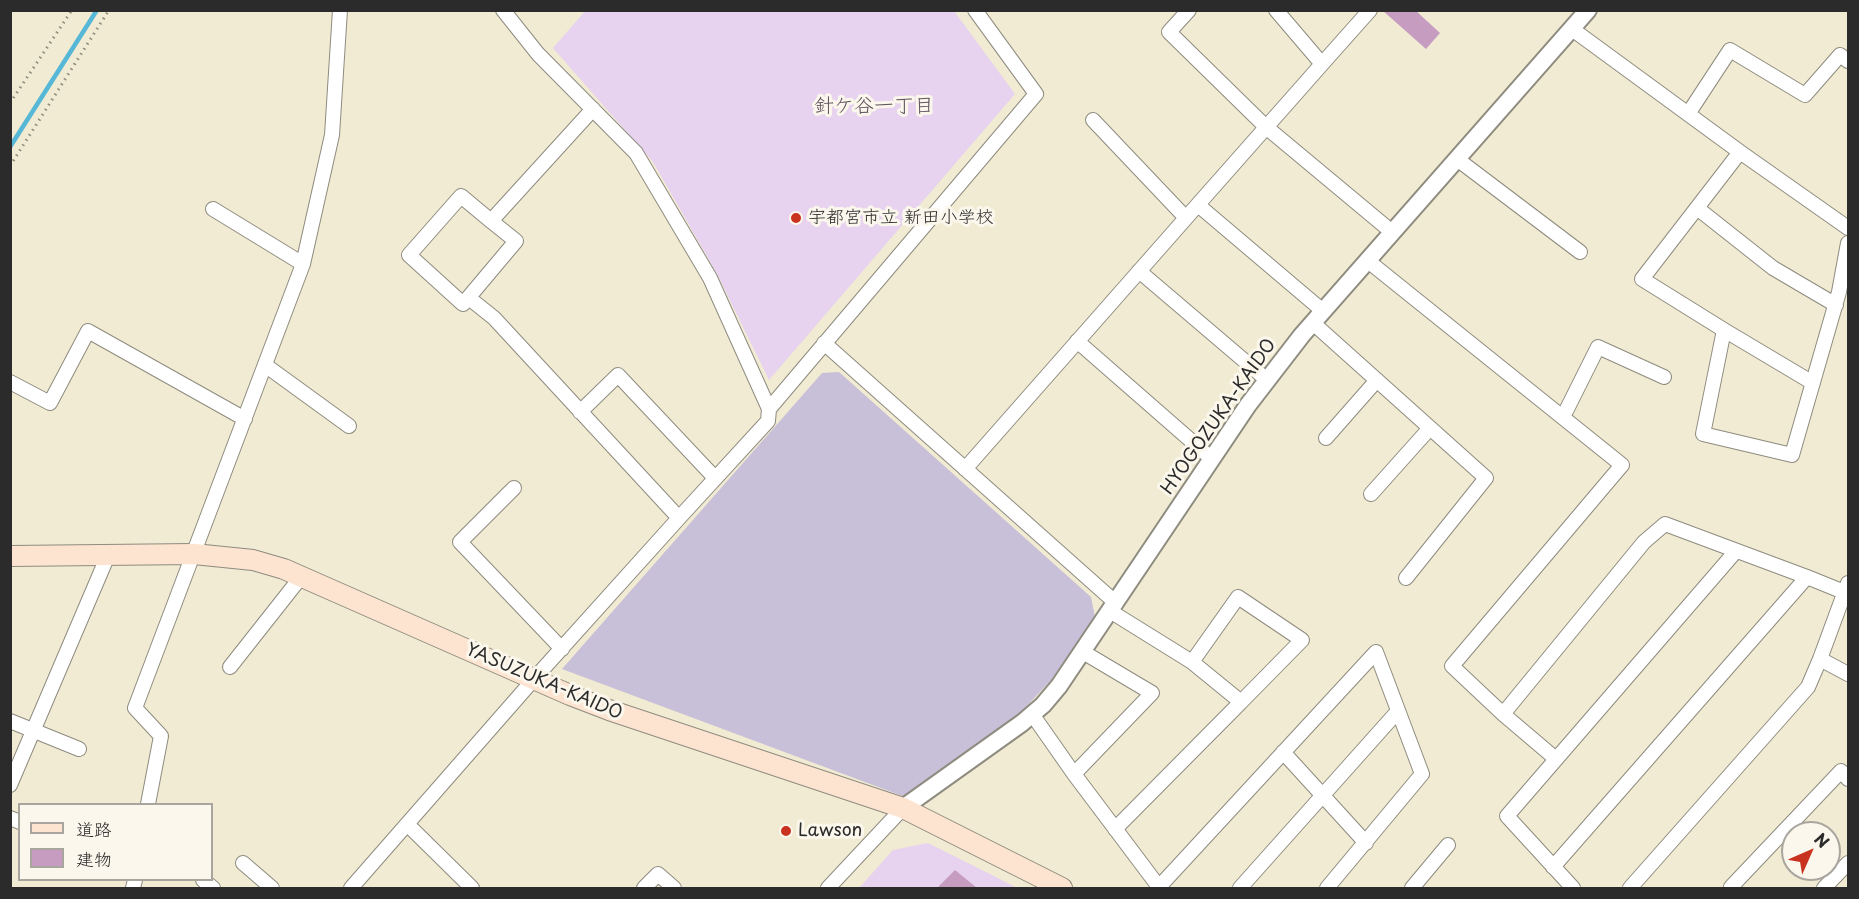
<!DOCTYPE html>
<html>
<head>
<meta charset="utf-8">
<style>
  body { margin:0 }
  #map { position:relative; width:1859px; height:899px; overflow:hidden; background:#f1ebd3; font-family:"Playpen Sans","Klee One",sans-serif }
  canvas { display:block }
  .frame { position:absolute; inset:0; border:12px solid #2b2b2b; pointer-events:none }
  .legend { position:absolute; left:18px; top:803px; width:195px; height:78px; box-sizing:border-box; background:#fbf7ec; border:2px solid #a8a59f; margin:0; padding:8px 10px; list-style:none; font-size:18px; color:#2b2b2b }
  .legend li { display:flex; align-items:center; gap:12px; height:30px }
  .legend b { width:30px; border:2px solid #a8a59f }
  .north { position:absolute; left:1781px; top:821px; width:60px; height:60px; box-sizing:border-box; background:#fbf7ec; border:2px solid #a8a59f; border-radius:50%; rotate:45deg; font-size:16px; font-weight:700; line-height:24px; text-align:center; color:#2b2b2b }
  .north::after { content:''; display:block; margin:auto; width:21px; height:27px; background:#c8321e; clip-path:polygon(50% 0,100% 100%,50% 72%,0 100%) }
</style>
</head>
<body>
<div id="map">
<canvas width="1859" height="899"></canvas>
<div class="frame"></div>
<ul class="legend">
<li><b style="height:8px;background:#fde4d0"></b>道路</li>
<li><b style="height:16px;background:#c69dc1"></b>建物</li>
</ul>
<div class="north">N</div>
</div>
<script>
const context = document.querySelector('canvas').getContext('2d');
context.lineJoin = 'round';
function paint(path, color) {
  context.fillStyle = color;
  context.fill(path, 'evenodd');
}
function shape(rows) {
  const path = new Path2D();
  for (const r of rows) {
    path.moveTo(r[0], r[1]);
    for (let i = 2; i < r.length; i += 2) path.lineTo(r[i], r[i + 1]);
  }
  return path;
}
function strokePath(path, color, width, dash) {
  context.strokeStyle = color;
  context.lineWidth = width;
  context.lineCap = dash ? 'butt' : 'round';
  context.setLineDash(dash || []);
  context.stroke(path);
}
function label(font, color, halo, rows, align = 'center') {
  context.font = font + ' "Playpen Sans","Klee One",sans-serif';
  context.lineWidth = 6;
  context.setLineDash([]);
  context.textBaseline = 'middle';
  context.strokeStyle = halo;
  context.fillStyle = color;
  for (const [text, x, y, turn = 0] of rows) {
    context.save();
    context.translate(x, y);
    context.rotate((+turn || 0) * Math.PI / 180);
    context.textAlign = isNaN(turn) ? turn : align;
    if (halo) context.strokeText(text, 0, 0);
    context.fillText(text, 0, 0);
    context.restore();
  }
}
const built = shape([
  [586,10,954,11,1015,94,769,380,717,274,653,162,553,48],
  [928,843,996,877,1017,888,859,888,893,850]
]);
const industrial = shape([
  [839,372,1091,597,1095,617,1052,679,1024,709,1004,726,905,797,562,669,822,373]
]);
const stream = shape([
  [10,147,97,10]
]);
const building = shape([
  [1382,10,1415,10,1440,33,1426,49],
  [955,870,977,888,937,888]
]);
const path = shape([
  [10,103,72,10],
  [10,166,109,10]
]);
const minor = shape([
  [503,10,538,54,636,153,710,278,769,409,1036,94,975,10],
  [1189,10,1169,32,1266,127,1392,232],
  [1572,29,1740,152,1642,279,1724,330,1703,434,1792,455,1839,292,1848,243],
  [1322,64,1370,10],
  [1688,114,1730,50,1805,95,1840,55,1848,61],
  [1093,120,1186,218,1322,64,1276,10],
  [1740,152,1848,228],
  [1457,159,1580,252],
  [1198,205,1323,311],
  [1697,208,1773,268,1836,305],
  [213,209,303,264],
  [491,221,516,241,463,304,409,255,461,196,491,221,593,109],
  [1368,261,1622,465,1452,666,1503,714,1644,542,1665,524,1807,577],
  [1139,271,1267,380],
  [469,298,494,318,679,518],
  [1313,323,1486,478,1406,578],
  [1724,330,1813,383],
  [1077,341,1212,459],
  [824,343,1116,603],
  [265,365,349,426],
  [10,382,50,403,88,331,245,419],
  [580,412,618,375,715,478],
  [1563,417,1598,347,1664,377],
  [1326,438,1377,380],
  [965,469,1186,218],
  [514,488,460,542,562,649],
  [1371,494,1430,428],
  [1110,611,1192,662,1241,702,1115,829],
  [1820,659,1848,674],
  [1192,662,1238,597,1302,640,1241,702],
  [230,667,301,577],
  [1032,714,1074,774,1159,887],
  [1503,714,1556,759],
  [10,721,79,749],
  [1283,752,1366,843],
  [1074,774,1152,693,1083,652],
  [10,785,109,553],
  [148,804,161,736,135,708,303,264,332,135,340,10],
  [10,818,20,822],
  [407,824,472,888],
  [243,863,272,888],
  [1553,867,1807,577,1844,592],
  [203,880,213,888],
  [133,888,135,880],
  [351,888,534,679,679,518,768,421,769,409],
  [644,888,658,874,674,888],
  [828,888,903,808],
  [1158,888,1376,652,1422,774,1327,888],
  [1240,888,1398,711],
  [1412,888,1448,845],
  [1573,888,1507,816,1736,551],
  [1630,888,1808,687,1820,659,1848,583],
  [1732,888,1731,887,1841,771,1848,779],
  [1824,888,1848,863]
]);
const tertiary = shape([
  [903,808,1022,723,1043,705,1059,686,1248,405,1302,335,1588,10]
]);
const secondary = shape([
  [10,556,194,554,253,560,284,569,570,695,609,710,903,808,1062,888]
]);
const markers = [
  [796,218,6,"#c8321e"],
  [786,831,6,"#c8321e"]
];
const poiNames = [
  ["宇都宮市立 新田小学校",808,218],
  ["Lawson",798,831]
];
const streetNames = [
  ["HYOGOZUKA-KAIDO",1219,417,-55],
  ["YASUZUKA-KAIDO",544,682,23]
];
const neighbourhoodNames = [
  ["針ケ谷一丁目",874,106]
];
paint(built, '#e7d2ef');
paint(industrial, '#c8bfd8');
strokePath(stream, '#57b7d6', 4.5);
paint(building, '#c69dc1');
strokePath(minor, '#8e8b7f', 16);
strokePath(tertiary, '#8e8b7f', 20);
strokePath(secondary, '#8e8b7f', 22);
strokePath(path, '#8e8b7f', 3, [1.5, 4.5]);
strokePath(minor, '#fff', 14);
strokePath(tertiary, '#fff', 16);
strokePath(secondary, '#fde4d0', 20);
for (const [x, y, r, color] of markers) {
  const dot = new Path2D();
  dot.arc(x, y, r, 0, 2 * Math.PI);
  context.fillStyle = color;
  context.fill(dot);
  strokePath(dot, '#fbf7ec', 2);
}
label('18px', '#2b2b2b', '#fbf7ec', poiNames, 'left');
label('18px', '#2b2b2b', '#fbf7ec', streetNames);
label('20px', '#615360', '#fbf7ec', neighbourhoodNames);
</script>
</body>
</html>
